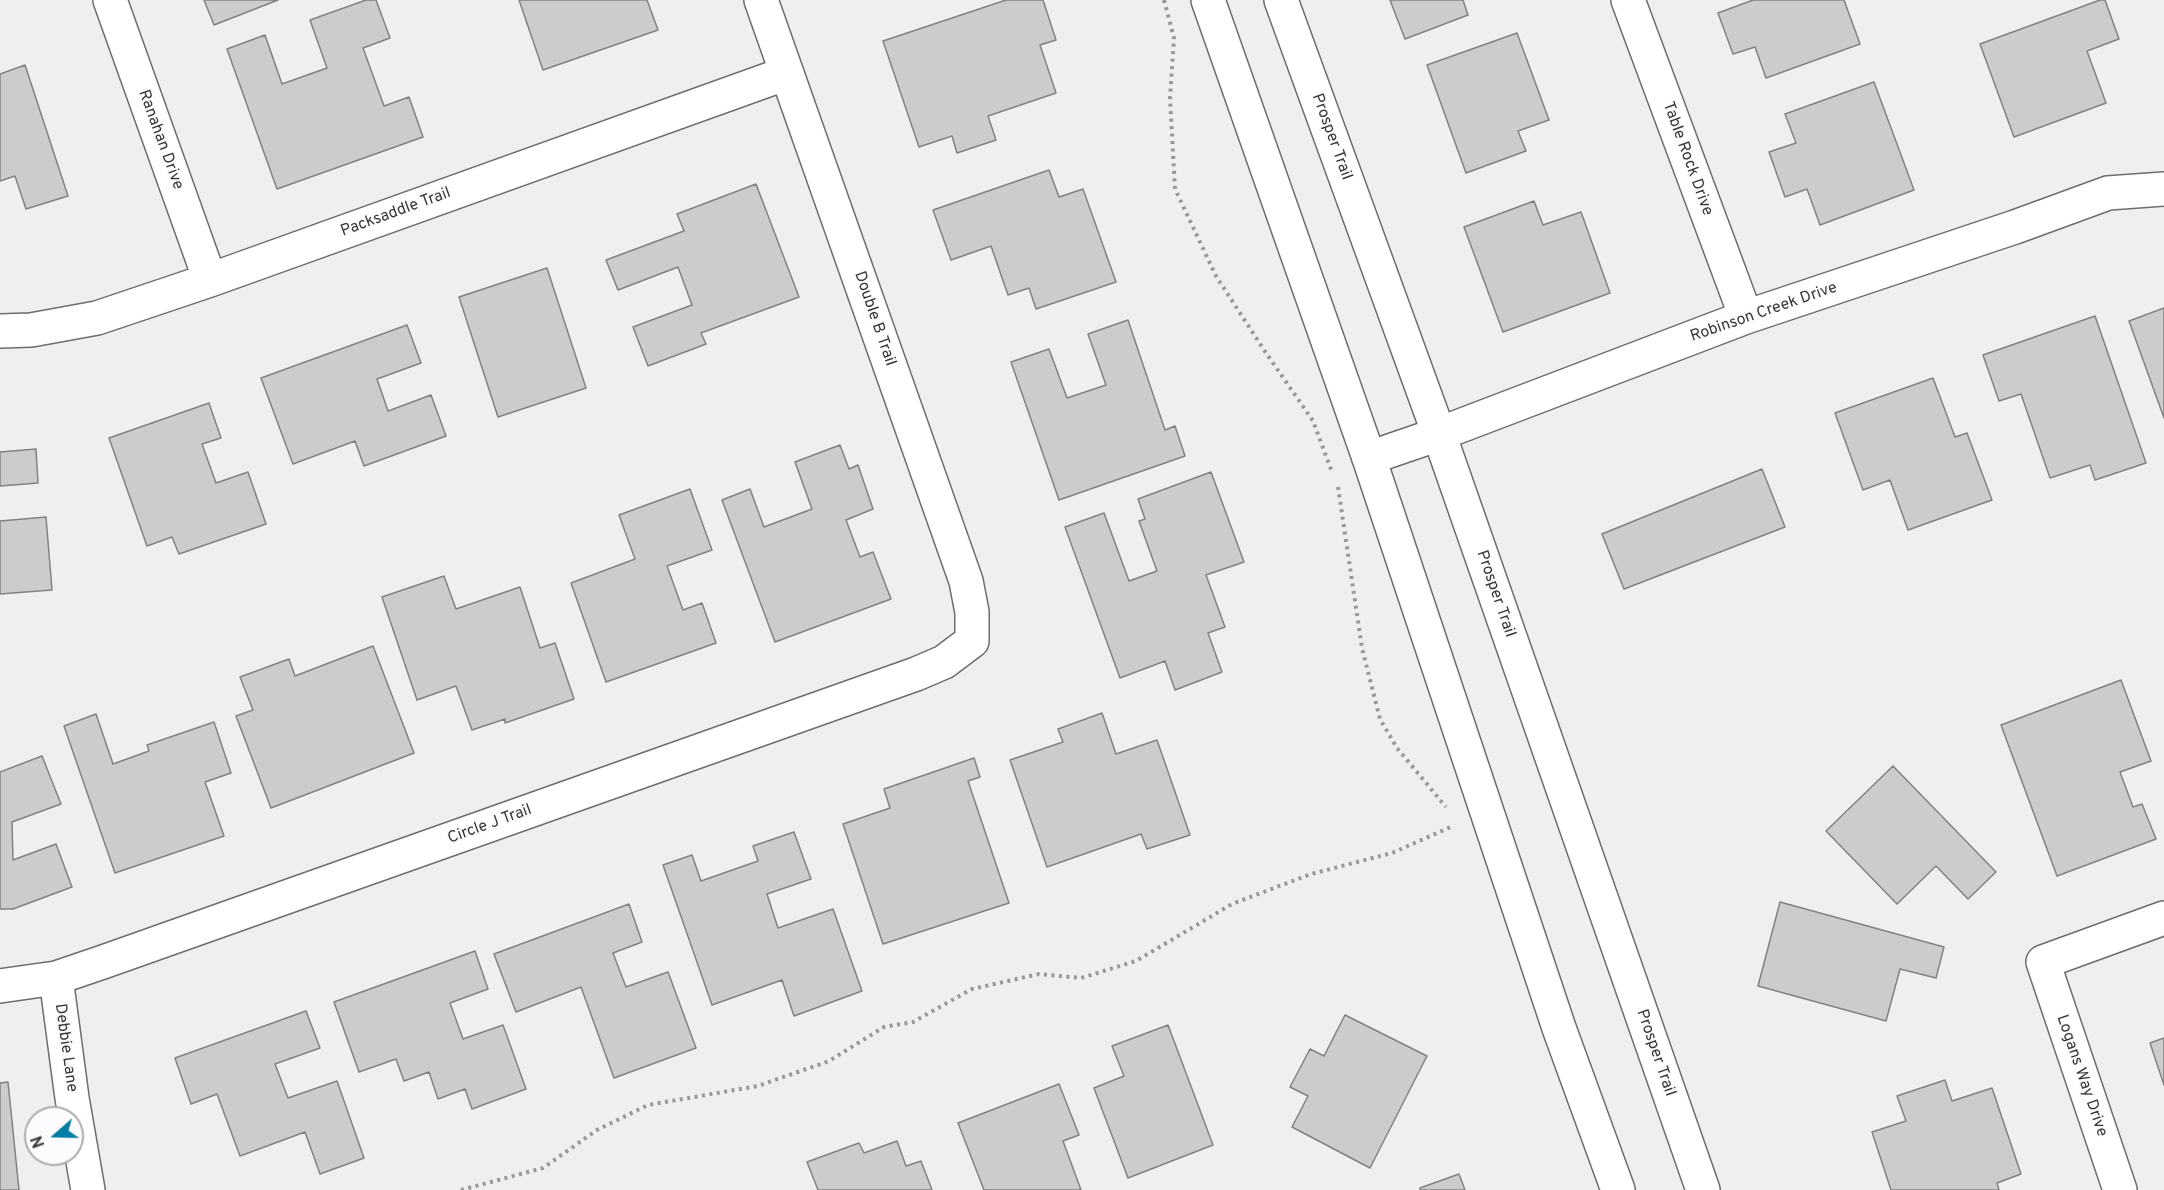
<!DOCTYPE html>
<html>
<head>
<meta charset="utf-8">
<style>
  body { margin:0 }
  #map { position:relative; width:2164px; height:1190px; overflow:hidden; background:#eeeff1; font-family:Overpass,sans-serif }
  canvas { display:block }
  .north { position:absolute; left:24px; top:1106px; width:60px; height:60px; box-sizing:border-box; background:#fcfcff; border:2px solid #adadaf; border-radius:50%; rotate:250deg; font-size:16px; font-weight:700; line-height:24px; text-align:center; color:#363637 }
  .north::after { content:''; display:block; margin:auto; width:21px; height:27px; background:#037da4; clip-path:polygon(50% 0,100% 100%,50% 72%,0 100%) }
</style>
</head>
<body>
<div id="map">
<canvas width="2164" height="1190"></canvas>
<div class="north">N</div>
</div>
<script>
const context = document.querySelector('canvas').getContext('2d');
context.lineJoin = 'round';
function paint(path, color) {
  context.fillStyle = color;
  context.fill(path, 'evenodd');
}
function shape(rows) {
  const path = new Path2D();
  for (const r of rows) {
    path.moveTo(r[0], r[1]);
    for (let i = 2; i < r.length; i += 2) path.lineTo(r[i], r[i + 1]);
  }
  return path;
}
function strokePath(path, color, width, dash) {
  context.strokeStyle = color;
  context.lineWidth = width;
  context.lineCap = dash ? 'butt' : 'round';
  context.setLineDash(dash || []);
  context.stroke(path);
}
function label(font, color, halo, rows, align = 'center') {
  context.font = font + ' Overpass,sans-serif';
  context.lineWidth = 4.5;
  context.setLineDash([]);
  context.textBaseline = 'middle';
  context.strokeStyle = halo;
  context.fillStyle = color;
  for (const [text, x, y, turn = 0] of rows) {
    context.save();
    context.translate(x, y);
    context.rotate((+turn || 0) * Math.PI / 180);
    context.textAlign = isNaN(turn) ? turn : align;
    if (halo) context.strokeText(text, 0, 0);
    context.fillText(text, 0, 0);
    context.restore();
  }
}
const building = shape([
  [204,0,278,0,214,25,204,0],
  [366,0,376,0,390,38,363,48,384,106,409,97,423,137,277,189,227,49,265,35,282,84,327,68,310,20,366,0],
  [519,0,647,0,658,30,543,70,519,0],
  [1006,0,1043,0,1056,40,1040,45,1056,93,988,116,996,140,957,153,952,136,919,147,883,41,1006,0],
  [1390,0,1463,0,1468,15,1405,39,1390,0],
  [1753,0,1844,0,1860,44,1766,78,1755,47,1733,54,1718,13,1753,0],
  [2100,0,2105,0,2119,39,2087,51,2106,103,2014,137,1980,44,2100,0],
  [1517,33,1549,120,1518,131,1526,151,1466,173,1427,65,1517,33],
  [25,65,68,196,26,209,15,176,0,181,0,74,25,65],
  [1874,82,1914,190,1820,225,1807,189,1785,197,1769,152,1796,143,1785,114,1874,82],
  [1049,170,1059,197,1083,189,1116,282,1036,309,1029,288,1008,295,991,246,951,260,933,210,1049,170],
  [756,184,799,297,701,333,706,344,648,366,633,327,692,305,678,267,618,290,606,260,684,231,677,214,756,184],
  [1534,201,1543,225,1581,212,1610,293,1503,332,1464,227,1534,201],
  [547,268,586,388,498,417,459,297,547,268],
  [2164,308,2164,418,2129,321,2164,308],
  [2095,316,2146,463,2095,480,2090,465,2050,478,2021,394,1999,401,1983,355,2095,316],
  [1128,320,1165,430,1175,426,1185,456,1059,500,1011,362,1049,349,1067,398,1106,385,1088,334,1128,320],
  [407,325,421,363,377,379,388,411,431,395,446,436,364,466,355,441,293,464,261,378,407,325],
  [1933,378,1955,437,1967,433,1992,500,1908,530,1890,480,1863,490,1835,413,1933,378],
  [209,403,221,438,202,444,216,483,248,472,266,524,179,554,172,537,147,546,109,438,209,403],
  [840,445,849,469,858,465,873,509,846,520,860,557,873,552,891,599,775,642,722,500,750,489,764,527,812,509,795,462,840,445],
  [36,449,38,483,0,486,0,452,36,449],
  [1762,469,1785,527,1624,589,1602,534,1762,469],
  [1211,472,1244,562,1206,575,1225,627,1208,633,1222,672,1175,690,1165,661,1120,678,1065,527,1104,513,1129,581,1157,571,1139,521,1145,519,1138,499,1211,472],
  [690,489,712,550,667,566,683,610,702,603,716,643,606,682,571,583,635,559,619,515,690,489],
  [46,517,52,590,0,594,0,521,46,517],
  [444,576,456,609,520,587,540,648,555,643,574,699,505,723,505,719,472,730,456,686,417,700,382,597,444,576],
  [373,646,414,753,271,808,236,716,253,710,240,677,289,659,295,676,373,646],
  [2121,680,2151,761,2120,772,2133,807,2142,804,2156,839,2057,876,2001,725,2121,680],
  [1102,713,1116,754,1157,740,1190,835,1147,849,1141,834,1047,867,1010,760,1063,742,1058,729,1102,713],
  [96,714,113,764,149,751,147,745,214,722,231,773,205,782,224,836,115,873,64,726,96,714],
  [42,756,61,804,12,822,13,860,56,844,72,887,13,909,0,909,0,772,42,756],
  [974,758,980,777,968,781,1009,903,883,944,843,824,890,808,884,789,974,758],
  [1893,766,1996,872,1968,899,1936,866,1897,904,1826,831,1893,766],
  [794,832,811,879,767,894,778,928,833,909,862,991,794,1016,782,980,712,1005,663,865,692,855,701,881,758,861,753,846,794,832],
  [1780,902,1944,947,1936,978,1900,969,1886,1021,1758,986,1780,902],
  [629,904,642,942,613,953,626,987,668,972,696,1048,614,1078,581,987,516,1012,494,954,629,904],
  [475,951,488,989,450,1003,463,1039,503,1025,526,1089,472,1109,465,1089,438,1099,429,1072,404,1081,396,1059,359,1072,334,1002,475,951],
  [306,1011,320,1048,275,1064,288,1098,337,1081,364,1158,320,1174,305,1132,240,1156,217,1094,191,1104,175,1058,306,1011],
  [1345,1015,1427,1056,1370,1168,1292,1127,1308,1096,1290,1087,1310,1049,1324,1056,1345,1015],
  [1168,1025,1213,1145,1128,1178,1094,1088,1124,1076,1112,1046,1168,1025],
  [2164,1038,2164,1085,2150,1043,2164,1038],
  [1945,1080,1952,1101,1992,1088,2021,1174,1997,1183,1999,1190,1891,1190,1872,1132,1906,1121,1897,1096,1945,1080],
  [8,1082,19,1190,0,1190,0,1083,8,1082],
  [1059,1084,1079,1135,1063,1141,1081,1190,984,1190,958,1123,1059,1084],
  [897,1141,906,1166,921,1161,932,1190,818,1190,807,1162,859,1143,864,1153,897,1141],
  [1459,1174,1465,1190,1420,1190,1420,1188,1459,1174]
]);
const path = shape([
  [1164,0,1174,38,1170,98,1175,189,1216,276,1264,350,1313,421,1332,472],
  [1338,487,1362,648,1380,719,1397,748,1446,807],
  [461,1190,543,1168,597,1130,648,1105,758,1086,829,1061,884,1027,913,1022,972,989,1039,974,1081,978,1136,961,1232,904,1311,874,1392,853,1453,826]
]);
const minor = shape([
  [110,0,210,280],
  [1628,0,1746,317],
  [0,331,31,330,97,318,210,280,787,73],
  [1369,458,1439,434,1746,317,2015,227,2108,193,2164,189],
  [56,978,72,1098,88,1190],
  [0,986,56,978,103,962,916,674,944,662,972,641,972,612,966,581,761,0],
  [2120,1190,2043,962,2164,918]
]);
const major = shape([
  [1208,0,1369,458,1559,1028,1618,1190],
  [1281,0,1439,434,1703,1190]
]);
const streetNames = [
  ["Prosper Trail",1331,137,70],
  ["Ranahan Drive",160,140,70],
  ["Table Rock Drive",1687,159,70],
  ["Packsaddle Trail",396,213,-20],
  ["Robinson Creek Drive",1764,313,-19],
  ["Double B Trail",874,319,71],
  ["Prosper Trail",1495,594,71],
  ["Circle J Trail",490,825,-20],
  ["Debbie Lane",65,1048,82],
  ["Prosper Trail",1655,1053,71],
  ["Logans Way Drive",2081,1076,71]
];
paint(building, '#ccccce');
strokePath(building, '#818284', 1.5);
strokePath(minor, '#6c6d6f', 36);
strokePath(major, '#6c6d6f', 36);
strokePath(path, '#979899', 4, [3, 4.5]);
strokePath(minor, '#fff', 33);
strokePath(major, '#fff', 33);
label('16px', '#363637', '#fcfcff', streetNames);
</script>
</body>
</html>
